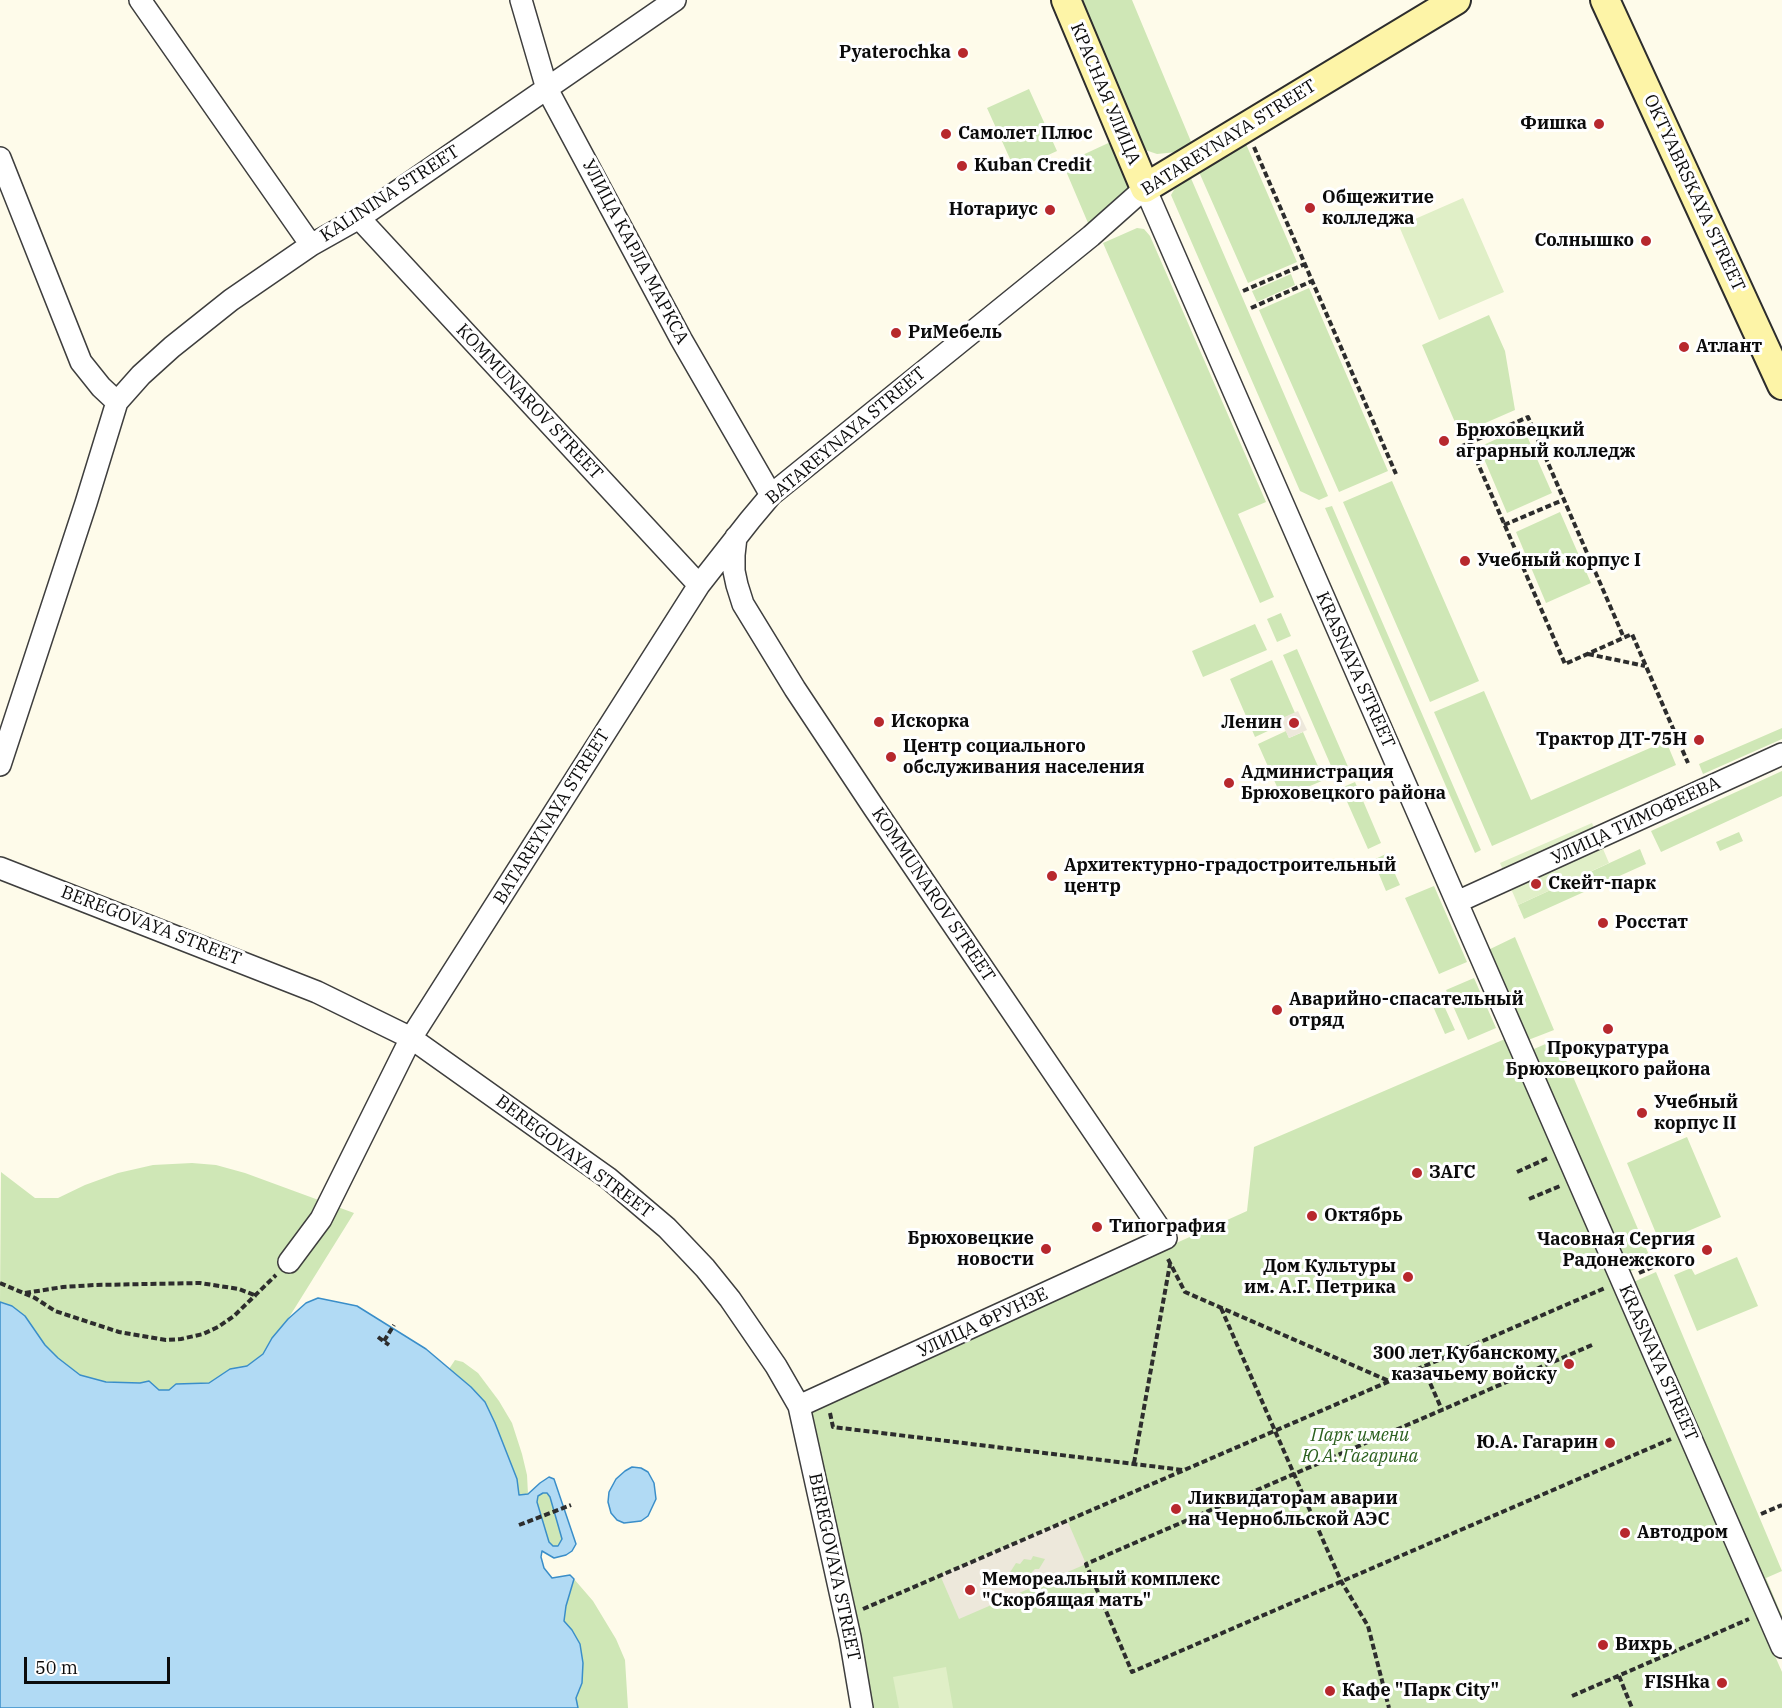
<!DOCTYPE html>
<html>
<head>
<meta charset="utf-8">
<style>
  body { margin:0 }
  #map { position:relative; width:1782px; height:1708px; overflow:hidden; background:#fefbea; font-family:"IBM Plex Serif",serif }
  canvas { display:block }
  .scale { position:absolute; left:24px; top:1657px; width:146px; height:27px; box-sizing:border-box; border:3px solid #0b0b0b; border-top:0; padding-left:8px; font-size:18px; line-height:21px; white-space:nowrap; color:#0b0b0b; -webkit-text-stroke:4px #fff; paint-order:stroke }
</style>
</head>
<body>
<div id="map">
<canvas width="1782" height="1708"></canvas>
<div class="scale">50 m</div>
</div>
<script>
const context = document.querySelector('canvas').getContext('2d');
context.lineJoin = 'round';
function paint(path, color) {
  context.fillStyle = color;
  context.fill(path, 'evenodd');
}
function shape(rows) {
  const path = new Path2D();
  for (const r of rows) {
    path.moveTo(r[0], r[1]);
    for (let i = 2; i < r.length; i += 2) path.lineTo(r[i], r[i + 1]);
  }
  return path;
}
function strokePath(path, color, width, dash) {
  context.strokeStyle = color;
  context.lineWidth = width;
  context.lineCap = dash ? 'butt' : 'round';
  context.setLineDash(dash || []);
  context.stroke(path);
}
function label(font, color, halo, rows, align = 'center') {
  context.font = font + ' "IBM Plex Serif",serif';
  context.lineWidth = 6;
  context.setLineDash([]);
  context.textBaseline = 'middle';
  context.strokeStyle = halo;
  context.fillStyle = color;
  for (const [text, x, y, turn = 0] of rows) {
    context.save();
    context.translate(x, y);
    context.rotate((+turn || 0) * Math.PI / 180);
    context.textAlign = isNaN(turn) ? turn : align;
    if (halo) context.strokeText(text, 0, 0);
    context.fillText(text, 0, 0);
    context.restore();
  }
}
const green = shape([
  [1075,0,1132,0,1192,144,1177,152,1157,154,1145,150,1135,144],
  [1029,89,1057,151,1015,170,987,108],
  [1117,139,1134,181,1128,194,1088,223,1063,164],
  [1246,144,1297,262,1248,283,1199,172],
  [1190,176,1328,496,1319,500,1300,491,1171,195,1178,183],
  [1137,228,1144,229,1150,236,1266,502,1238,514,1274,597,1260,603,1103,243],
  [1291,274,1295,285,1257,302,1252,291],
  [1309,288,1388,471,1339,492,1259,310],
  [1489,315,1505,351,1515,410,1460,434,1422,345],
  [1523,427,1552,493,1507,513,1479,447],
  [1392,481,1479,681,1430,702,1343,502],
  [1332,506,1481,850,1475,853,1325,508],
  [1560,512,1591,583,1546,603,1516,532],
  [1281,613,1291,636,1277,642,1267,619],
  [1255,624,1267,650,1203,677,1192,651],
  [1297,649,1349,769,1335,775,1283,655],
  [1272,660,1295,713,1281,719,1283,724,1255,737,1230,679],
  [1484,691,1531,800,1666,741,1676,765,1492,846,1434,712],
  [1782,728,1782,739,1703,774,1699,764],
  [1286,731,1289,738,1303,732,1324,780,1282,798,1258,744],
  [1782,771,1782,796,1661,852,1651,831],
  [1355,782,1381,843,1368,849,1341,788],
  [1739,832,1743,841,1720,851,1716,842],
  [1640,849,1646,864,1524,919,1518,905],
  [1386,854,1400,885,1386,891,1373,860],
  [1434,886,1467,962,1439,974,1405,898],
  [1515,937,1554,1030,1523,1042,1484,952],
  [1474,978,1496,1028,1468,1040,1446,990],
  [1441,999,1455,1030,1445,1034,1432,1004],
  [1505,1039,1782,1672,1782,1708,867,1708,810,1409,1247,1211,1254,1147],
  [1557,1039,1652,1262,1624,1274,1527,1052],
  [1687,1137,1721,1217,1660,1243,1627,1163],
  [192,1163,216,1165,245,1173,354,1213,288,1319,272,1338,263,1354,247,1366,230,1369,209,1383,191,1383,169,1390,159,1390,149,1381,140,1383,106,1382,80,1375,58,1358,45,1345,25,1316,12,1306,0,1302,1,1172,35,1198,58,1198,85,1185,118,1173,153,1165],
  [1737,1257,1758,1306,1697,1331,1674,1275,1691,1268,1695,1275],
  [1656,1272,1782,1571,1766,1578,1782,1616,1782,1635,1629,1284],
  [455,1360,463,1362,478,1373,499,1401,512,1423,522,1454,527,1475,528,1494,518,1495,517,1479,495,1423,449,1369],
  [543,1493,547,1493,550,1497,562,1539,558,1546,553,1546,549,1542,537,1502,538,1496],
  [574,1579,593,1601,616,1639,625,1660,628,1708,578,1708,576,1698,582,1683,583,1663,580,1644,564,1621,566,1606]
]);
const pitch = shape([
  [1463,198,1504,292,1439,320,1399,226],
  [1592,823,1609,863,1518,905,1500,863],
  [946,1667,953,1708,899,1708,893,1677]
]);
const plaza = shape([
  [1298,711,1307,730,1289,738,1280,719],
  [1067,1520,1086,1564,959,1619,940,1575],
  [1033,1556,1045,1559,1039,1569,1035,1569,1030,1574,1023,1574,1021,1577,1009,1574,1016,1563,1020,1564,1024,1559,1031,1560]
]);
const water = shape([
  [318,1298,357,1306,426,1349,471,1387,485,1402,495,1423,517,1479,519,1495,528,1494,540,1483,549,1477,554,1479,576,1544,572,1551,566,1555,554,1558,542,1551,541,1557,544,1568,552,1578,570,1575,574,1579,566,1606,564,1621,572,1630,580,1644,583,1663,582,1683,576,1698,578,1708,0,1708,0,1302,12,1306,25,1316,45,1345,58,1358,80,1375,106,1382,140,1383,149,1381,159,1390,169,1390,176,1384,209,1383,230,1369,247,1366,263,1354,272,1338,288,1319,306,1303,318,1298],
  [543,1493,547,1493,550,1497,562,1539,558,1546,553,1546,549,1542,537,1502,538,1496,543,1493],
  [632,1467,641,1468,648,1472,654,1483,656,1499,648,1516,641,1521,624,1523,617,1520,611,1513,608,1502,609,1492,616,1479,625,1471,632,1467]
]);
const path = shape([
  [1254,147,1396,474],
  [1243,291,1305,264],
  [1251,308,1312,281],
  [1469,443,1565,664,1632,634,1688,763],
  [1460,447,1528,417,1624,638],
  [1504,525,1563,500],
  [1588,654,1645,666],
  [1517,1172,1548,1158],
  [1529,1199,1560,1186],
  [1168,1259,1185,1292,1389,1381],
  [1639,1273,1657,1265],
  [0,1283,35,1298,55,1311,119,1332,166,1340,181,1339,203,1334,218,1327,234,1316,276,1275],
  [25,1293,63,1287,95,1285,200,1283,239,1289,257,1296],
  [1221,1308,1341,1581,1368,1626,1389,1708],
  [378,1337,389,1345],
  [384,1341,394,1325],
  [1592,1345,1086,1564,1132,1672,1671,1439],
  [1423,1367,1442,1410],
  [830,1413,833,1427,1183,1470],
  [1134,1463,1170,1264],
  [1761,1514,1782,1505],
  [519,1525,571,1505],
  [863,1609,1605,1288],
  [1619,1676,1632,1708],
  [1572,1696,1749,1619]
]);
const street = shape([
  [140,0,311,245],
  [521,0,547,89,681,339,771,495],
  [0,158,81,362,101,387,117,402,86,503,0,765],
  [359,218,699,585],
  [117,402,141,375,172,347,231,300,311,245,359,218,675,0],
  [736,537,734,555,734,571,737,585,743,604,795,689,874,808,1166,1238,799,1406],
  [0,868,317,992,411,1038,608,1178,667,1228,705,1268,730,1299,776,1366,799,1406,850,1637,862,1708],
  [1457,902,1782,754],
  [289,1262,321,1219,411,1038,699,585,750,520,771,495,1091,236,1145,188,1782,1647]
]);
const secondary = shape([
  [1066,0,1145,188,1456,0],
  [1605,0,1782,385]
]);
const markers = [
  [963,53,6,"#b7282d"],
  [1599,124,6,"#b7282d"],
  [946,134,6,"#b7282d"],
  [962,166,6,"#b7282d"],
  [1310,208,6,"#b7282d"],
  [1050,210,6,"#b7282d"],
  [1646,241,6,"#b7282d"],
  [896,333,6,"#b7282d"],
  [1684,347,6,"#b7282d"],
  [1444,441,6,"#b7282d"],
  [1465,561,6,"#b7282d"],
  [879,722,6,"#b7282d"],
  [1294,723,6,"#b7282d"],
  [1699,740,6,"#b7282d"],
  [891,757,6,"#b7282d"],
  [1229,783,6,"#b7282d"],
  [1052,876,6,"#b7282d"],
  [1536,884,6,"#b7282d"],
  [1603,923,6,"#b7282d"],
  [1277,1010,6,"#b7282d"],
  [1608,1029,6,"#b7282d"],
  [1642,1113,6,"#b7282d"],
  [1417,1173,6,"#b7282d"],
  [1312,1216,6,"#b7282d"],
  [1097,1227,6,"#b7282d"],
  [1046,1249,6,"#b7282d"],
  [1707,1250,6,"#b7282d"],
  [1408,1277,6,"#b7282d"],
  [1569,1364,6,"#b7282d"],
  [1610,1443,6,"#b7282d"],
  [1176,1509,6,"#b7282d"],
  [1625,1533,6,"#b7282d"],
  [970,1590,6,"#b7282d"],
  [1603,1645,6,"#b7282d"],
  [1722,1683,6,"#b7282d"],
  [1330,1691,6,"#b7282d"]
];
const poiNames = [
  ["Pyaterochka",951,53,"right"],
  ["Фишка",1587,124,"right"],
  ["Самолет Плюс",958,134],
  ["Kuban Credit",974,166],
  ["Общежитие",1322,198],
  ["колледжа",1322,219],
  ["Нотариус",1038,210,"right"],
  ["Солнышко",1634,241,"right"],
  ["РиМебель",908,333],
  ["Атлант",1696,347],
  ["Брюховецкий",1456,431],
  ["аграрный колледж",1456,452],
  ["Учебный корпус I",1477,561],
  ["Искорка",891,722],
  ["Ленин",1282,723,"right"],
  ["Трактор ДТ-75Н",1687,740,"right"],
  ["Центр социального",903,747],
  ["обслуживания населения",903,768],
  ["Администрация",1241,773],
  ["Брюховецкого района",1241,794],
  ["Архитектурно-градостроительный",1064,866],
  ["центр",1064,887],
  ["Скейт-парк",1548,884],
  ["Росстат",1615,923],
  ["Аварийно-спасательный",1289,1000],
  ["отряд",1289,1021],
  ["Прокуратура",1608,1049,"center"],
  ["Брюховецкого района",1608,1070,"center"],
  ["Учебный",1654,1103],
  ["корпус II",1654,1124],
  ["ЗАГС",1429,1173],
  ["Октябрь",1324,1216],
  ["Типография",1109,1227],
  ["Брюховецкие",1034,1239,"right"],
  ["новости",1034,1260,"right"],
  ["Часовная Сергия",1695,1240,"right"],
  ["Радонежского",1695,1261,"right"],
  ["Дом Культуры",1396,1267,"right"],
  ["им. А.Г. Петрика",1396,1288,"right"],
  ["300 лет Кубанскому",1557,1354,"right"],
  ["казачьему войску",1557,1375,"right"],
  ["Ю.А. Гагарин",1598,1443,"right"],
  ["Ликвидаторам аварии",1188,1499],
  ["на Чернобльской АЭС",1188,1520],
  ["Автодром",1637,1533],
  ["Мемореальный комплекс",982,1580],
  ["\"Cкорбящая мать\"",982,1601],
  ["Вихрь",1615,1645],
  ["FISHka",1710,1683,"right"],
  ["Кафе \"Парк City\"",1342,1691]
];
const streetNames = [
  ["КРАСНАЯ УЛИЦА",1105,94,67],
  ["BATAREYNAYA STREET",1229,138,-32],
  ["OKTYABRSKAYA STREET",1694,193,65],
  ["KALININA STREET",390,194,-33],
  ["УЛИЦА КАРЛА МАРКСА",635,252,62],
  ["KOMMUNAROV STREET",529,402,47],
  ["BATAREYNAYA STREET",846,436,-40],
  ["KRASNAYA STREET",1355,670,66],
  ["BATAREYNAYA STREET",552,817,-58],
  ["УЛИЦА ТИМОФЕЕВА",1636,821,-25],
  ["KOMMUNAROV STREET",933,895,56],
  ["BEREGOVAYA STREET",151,926,21],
  ["BEREGOVAYA STREET",574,1157,37],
  ["УЛИЦА ФРУНЗЕ",983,1323,-25],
  ["KRASNAYA STREET",1658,1363,66],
  ["BEREGOVAYA STREET",834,1567,78]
];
const parkNames = [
  ["Парк имени",1360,1436],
  ["Ю.А. Гагарина",1360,1457]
];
paint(green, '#cfe7b6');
paint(pitch, '#e0efc7');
paint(plaza, '#ede8db');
paint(water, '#b1daf4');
strokePath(water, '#3a8ec9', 1.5);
strokePath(street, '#3e3e3e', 24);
strokePath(secondary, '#2d2d2d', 32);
strokePath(path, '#2d2d2d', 4, [6, 3]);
strokePath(street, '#fff', 21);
strokePath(secondary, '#fdf4a7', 28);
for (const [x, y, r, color] of markers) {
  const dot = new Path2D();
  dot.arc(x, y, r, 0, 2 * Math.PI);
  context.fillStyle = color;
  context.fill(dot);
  strokePath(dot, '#fff', 2);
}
label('bold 18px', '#0b0b0b', '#fff', poiNames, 'left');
label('18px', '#0b0b0b', '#fff', streetNames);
label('italic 18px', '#2b601e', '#fff', parkNames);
</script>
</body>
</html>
